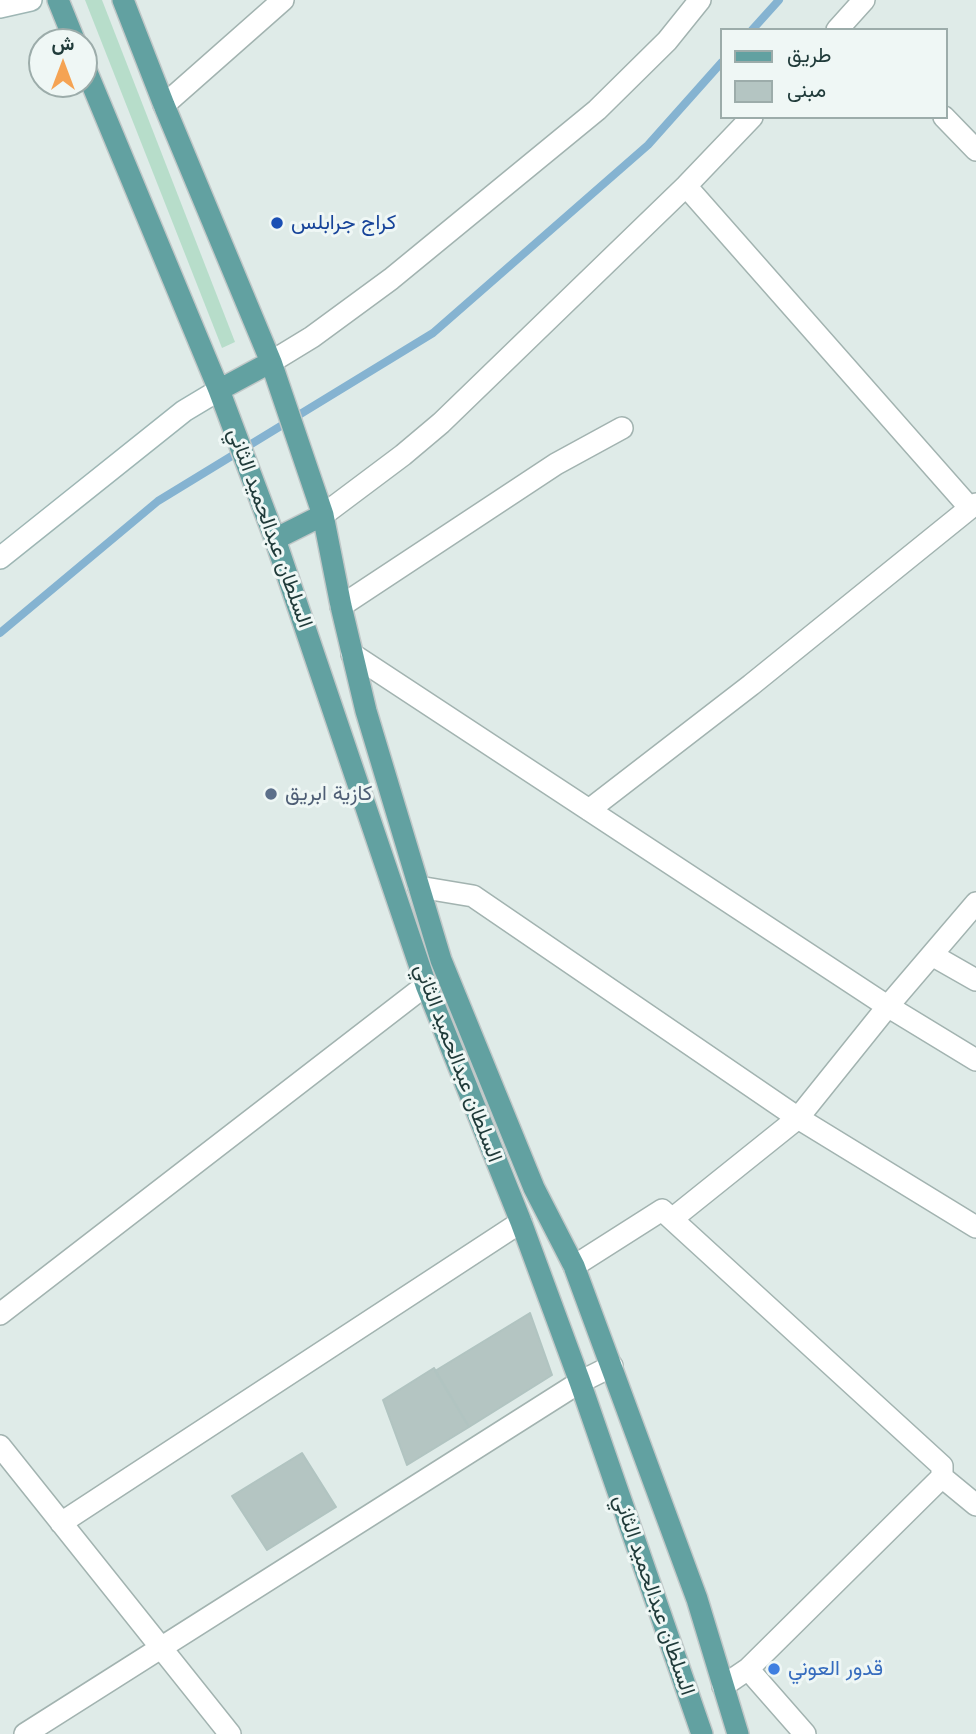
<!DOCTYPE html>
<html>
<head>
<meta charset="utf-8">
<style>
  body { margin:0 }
  #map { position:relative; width:976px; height:1734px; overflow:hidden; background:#dfebe8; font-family:Inter,Vazirmatn,sans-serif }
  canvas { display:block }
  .legend { position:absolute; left:720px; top:28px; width:228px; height:91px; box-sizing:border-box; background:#eff7f5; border:2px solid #9cacaa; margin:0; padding:9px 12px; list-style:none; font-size:21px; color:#203b3a }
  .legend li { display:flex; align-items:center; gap:14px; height:35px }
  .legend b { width:35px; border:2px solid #9cacaa }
  .north { position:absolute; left:28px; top:28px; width:70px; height:70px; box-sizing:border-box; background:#eff7f5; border:2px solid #9cacaa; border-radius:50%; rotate:0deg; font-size:19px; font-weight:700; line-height:28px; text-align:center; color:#203b3a }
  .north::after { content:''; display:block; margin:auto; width:24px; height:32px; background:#f5a353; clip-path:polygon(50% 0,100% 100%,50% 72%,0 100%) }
</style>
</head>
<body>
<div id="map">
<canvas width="976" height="1734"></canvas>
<ul class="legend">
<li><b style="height:9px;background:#62a1a1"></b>طريق</li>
<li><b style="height:19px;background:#b4c5c2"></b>مبنى</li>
</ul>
<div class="north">ش</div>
</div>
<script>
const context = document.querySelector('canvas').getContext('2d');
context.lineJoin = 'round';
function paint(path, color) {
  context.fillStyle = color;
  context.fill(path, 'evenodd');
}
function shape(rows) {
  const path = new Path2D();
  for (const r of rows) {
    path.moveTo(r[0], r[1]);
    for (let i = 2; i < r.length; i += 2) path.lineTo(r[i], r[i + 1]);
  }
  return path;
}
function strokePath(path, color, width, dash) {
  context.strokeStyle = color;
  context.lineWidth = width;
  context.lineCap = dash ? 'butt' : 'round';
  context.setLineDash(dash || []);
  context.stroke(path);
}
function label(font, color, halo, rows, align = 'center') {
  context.font = font + ' Inter,Vazirmatn,sans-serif';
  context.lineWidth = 6;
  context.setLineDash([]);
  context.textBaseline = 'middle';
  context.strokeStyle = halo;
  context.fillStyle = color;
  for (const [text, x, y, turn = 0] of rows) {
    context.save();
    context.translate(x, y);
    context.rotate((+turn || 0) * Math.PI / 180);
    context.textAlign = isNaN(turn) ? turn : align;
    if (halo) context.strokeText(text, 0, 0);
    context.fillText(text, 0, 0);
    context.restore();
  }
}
const green = shape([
  [85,0,102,0,235,342,222,348]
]);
const stream = shape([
  [752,30,779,0],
  [0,633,158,501,433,333,648,145,722,62]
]);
const building = shape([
  [530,1313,552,1375,469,1427,435,1371,530,1313],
  [434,1368,469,1427,407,1465,383,1400,434,1368],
  [302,1453,336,1507,267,1550,232,1496,302,1453]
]);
const minor = shape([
  [837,30,864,0],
  [164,105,283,0],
  [944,117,976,150],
  [686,186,970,508,976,504],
  [271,362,312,337,391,279,597,110,667,41,700,0],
  [323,515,403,455,441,423,686,186,752,117],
  [341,606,556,464,622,428],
  [352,654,884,1004,976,1060],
  [589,810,751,685,970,508],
  [419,887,473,896,798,1118,976,1227],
  [932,955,976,980],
  [672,1219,798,1118,888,1006,976,903],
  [574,1266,662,1210,942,1466,942,1477,748,1669,723,1686],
  [0,1314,426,985],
  [0,1446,230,1734],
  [942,1477,976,1505],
  [61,1523,521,1222],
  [748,1669,805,1734],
  [25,1734,580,1382,612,1366]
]);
const secondary = shape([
  [0,7,31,0],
  [0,558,184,411,219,390]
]);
const primary = shape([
  [58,0,75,42],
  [123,0,164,105,271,362,323,515,341,606,366,711,441,960,534,1188,574,1266,697,1599,738,1734],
  [84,65,219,390,275,539,426,985,521,1222,580,1382,702,1734],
  [219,390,271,362],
  [275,539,323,515]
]);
const markers = [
  [277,223,7,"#1a4fb4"],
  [271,794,7,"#5c6f8a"],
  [774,1669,7,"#3f7fe0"]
];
const transitNames = [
  ["كراج جرابلس",291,223]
];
const streetNames = [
  ["السلطان عبدالحميد الثاني",270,528,70],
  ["السلطان عبدالحميد الثاني",458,1063,69],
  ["السلطان عبدالحميد الثاني",654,1595,71]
];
const serviceNames = [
  ["كازية ابريق",285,794]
];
const shopNames = [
  ["قدور العوني",788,1669]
];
paint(green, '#b7ddca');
strokePath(stream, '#85b3d1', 8);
paint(building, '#b4c5c2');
strokePath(building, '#b1c4c1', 2);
strokePath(minor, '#a2b3b0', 24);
strokePath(secondary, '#9eb6b4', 24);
strokePath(primary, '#c1c8c8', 24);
strokePath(minor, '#fff', 21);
strokePath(secondary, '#fff', 21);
strokePath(primary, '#62a1a1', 21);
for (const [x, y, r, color] of markers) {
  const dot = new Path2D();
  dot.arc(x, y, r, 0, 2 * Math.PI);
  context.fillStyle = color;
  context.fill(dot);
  strokePath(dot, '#eff7f5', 2.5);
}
label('21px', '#164399', '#eff7f5', transitNames, 'left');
label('21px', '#203b3a', '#eff7f5', streetNames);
label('21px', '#4e5e75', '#eff7f5', serviceNames, 'left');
label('21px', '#366cbe', '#eff7f5', shopNames, 'left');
</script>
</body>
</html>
